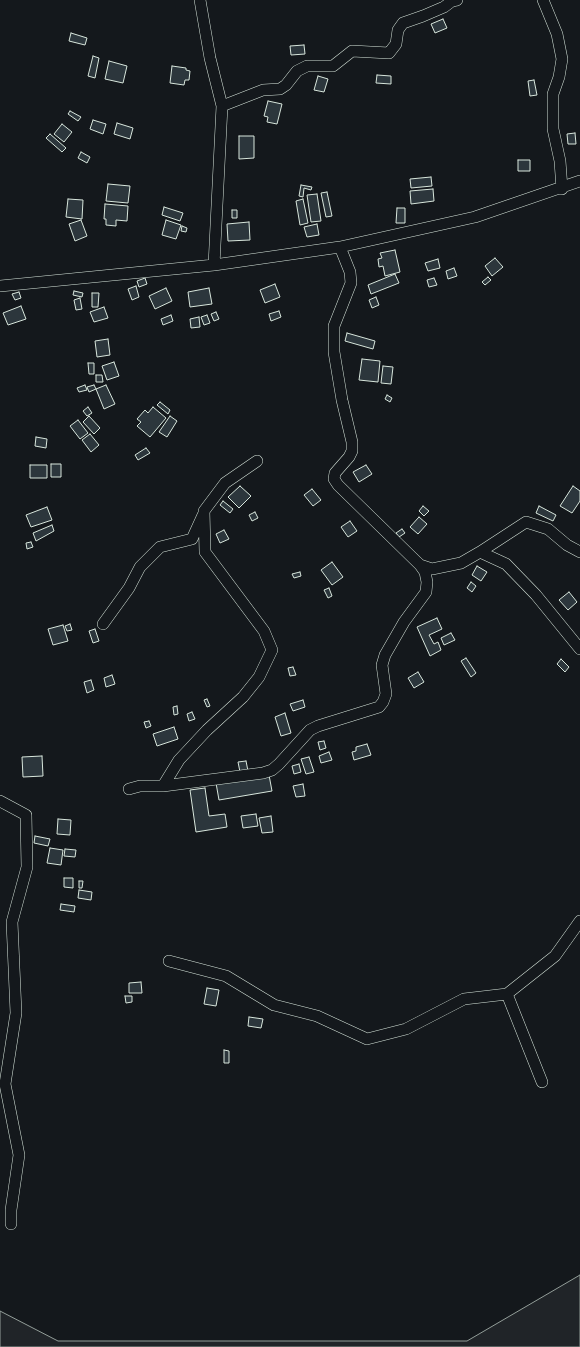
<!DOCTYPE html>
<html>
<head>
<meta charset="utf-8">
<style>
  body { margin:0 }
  canvas { display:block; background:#14181c }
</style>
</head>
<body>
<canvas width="580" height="1347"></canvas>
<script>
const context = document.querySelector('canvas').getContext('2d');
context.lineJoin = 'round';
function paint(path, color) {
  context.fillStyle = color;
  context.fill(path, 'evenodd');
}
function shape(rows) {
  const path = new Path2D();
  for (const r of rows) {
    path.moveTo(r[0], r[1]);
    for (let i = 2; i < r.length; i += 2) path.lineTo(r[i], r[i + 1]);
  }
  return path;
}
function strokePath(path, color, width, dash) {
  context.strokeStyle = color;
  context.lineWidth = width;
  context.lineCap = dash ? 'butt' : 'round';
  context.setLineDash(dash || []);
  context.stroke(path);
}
const green = shape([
  [580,1275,580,1347,0,1347,0,1311,58,1341,467,1341,580,1275]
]);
const building = shape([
  [443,19,447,28,435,33,431,24,443,19],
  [71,33,87,38,85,45,69,41,71,33],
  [304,45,305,54,291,55,290,46,304,45],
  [93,56,99,58,95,78,88,76,93,56],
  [109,61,127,66,123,83,105,79,109,61],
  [172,66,186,68,186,70,190,71,189,80,185,80,184,85,170,83,172,66],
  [377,75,391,76,391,84,376,83,377,75],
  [318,76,328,79,324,92,314,90,318,76],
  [534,80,537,95,530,96,528,81,534,80],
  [268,101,282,104,277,124,267,122,268,117,264,116,268,101],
  [70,111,81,117,78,121,68,114,70,111],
  [93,120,106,124,103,134,90,129,93,120],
  [117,123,133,128,130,139,114,134,117,123],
  [62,124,72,132,64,142,54,134,62,124],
  [575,133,576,144,568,144,567,134,575,133],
  [50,134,66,148,62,152,46,138,50,134],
  [239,136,254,136,254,158,239,159,239,136],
  [81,152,90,157,87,163,78,158,81,152],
  [518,160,530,160,530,171,518,171,518,160],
  [431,177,432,186,411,188,410,179,431,177],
  [108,184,130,186,128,203,106,201,108,184],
  [301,185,312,187,311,190,304,188,303,197,299,196,301,185],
  [433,189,434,201,411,204,410,191,433,189],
  [327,192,332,216,326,217,321,193,327,192],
  [317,194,321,221,311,222,307,195,317,194],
  [68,199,83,200,82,219,66,217,68,199],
  [303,199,308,223,300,225,296,201,303,199],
  [105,204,128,206,127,221,116,220,116,226,106,225,106,219,104,219,105,204],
  [164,207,183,213,180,221,162,215,164,207],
  [397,208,405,208,405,223,396,223,397,208],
  [232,210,237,210,237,218,232,218,232,210],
  [81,220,87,236,75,241,69,224,81,220],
  [166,220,181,225,176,239,162,235,166,220],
  [249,222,250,240,228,241,227,224,249,222],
  [317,224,319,235,307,237,304,227,317,224],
  [182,226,187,228,186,232,181,231,182,226],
  [395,250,400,272,385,276,383,266,379,267,378,259,382,258,380,253,395,250],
  [495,258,503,267,492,276,485,266,495,258],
  [438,259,440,268,428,271,425,263,438,259],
  [454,268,457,276,448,279,446,271,454,268],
  [395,274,399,283,371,294,368,285,395,274],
  [488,277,491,280,485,285,482,282,488,277],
  [145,278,147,284,139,287,137,281,145,278],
  [434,278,437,285,429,287,427,280,434,278],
  [275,284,280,297,265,303,260,290,275,284],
  [136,286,139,297,132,300,128,289,136,286],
  [166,288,172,301,155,309,149,296,166,288],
  [209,288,212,304,190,307,188,292,209,288],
  [74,291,83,293,82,297,73,295,74,291],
  [19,292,21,298,15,300,12,294,19,292],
  [92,293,99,293,98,307,92,307,92,293],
  [376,297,379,305,372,308,369,300,376,297],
  [80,298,82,309,76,310,74,300,80,298],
  [21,306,26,319,8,325,3,313,21,306],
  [104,307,108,318,94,322,90,312,104,307],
  [279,311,281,317,271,321,269,314,279,311],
  [216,312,219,319,214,321,211,314,216,312],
  [171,315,173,321,163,325,161,319,171,315],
  [207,315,210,323,204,325,201,317,207,315],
  [199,317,200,327,191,328,190,319,199,317],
  [347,333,375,341,373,349,345,341,347,333],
  [108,339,110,355,97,357,95,341,108,339],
  [362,359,380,361,378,382,359,380,362,359],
  [114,362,119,376,107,380,102,366,114,362],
  [88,363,94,363,94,374,89,374,88,363],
  [383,366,393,367,391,384,381,383,383,366],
  [96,375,102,375,103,382,96,382,96,375],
  [85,385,87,390,79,392,77,388,85,385],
  [94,385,96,389,89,392,87,387,94,385],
  [106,385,115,404,104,409,96,389,106,385],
  [387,395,392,398,390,402,385,399,387,395],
  [160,402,170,410,168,414,157,405,160,402],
  [88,407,92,413,87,416,83,411,88,407],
  [153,407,166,418,150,437,137,426,141,422,137,419,145,410,148,413,153,407],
  [89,416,100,428,94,434,83,422,89,416],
  [170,416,177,421,167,437,159,432,170,416],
  [78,420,88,433,80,439,70,426,78,420],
  [90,434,99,445,91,452,82,440,90,434],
  [36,437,47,439,46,448,35,446,36,437],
  [146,448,150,453,138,460,135,455,146,448],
  [51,464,61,464,61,477,51,477,51,464],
  [30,465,47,465,47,478,30,478,30,465],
  [366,465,372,474,359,482,353,472,366,465],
  [240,486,251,496,239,508,228,497,240,486],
  [573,486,580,491,580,501,572,513,560,506,573,486],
  [312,489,321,500,313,506,304,495,312,489],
  [223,501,233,509,230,513,220,505,223,501],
  [423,506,429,511,424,516,419,511,423,506],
  [539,506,556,515,553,521,536,513,539,506],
  [47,507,52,520,31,527,26,515,47,507],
  [255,512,258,518,252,521,249,515,255,512],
  [419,517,427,524,418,534,410,527,419,517],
  [350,521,357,531,348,537,341,527,350,521],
  [52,525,54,531,36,541,33,533,52,525],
  [402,529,405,533,399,537,396,533,402,529],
  [224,530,229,539,220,543,216,534,224,530],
  [31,542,33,547,27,549,26,543,31,542],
  [332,562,343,577,332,585,321,570,332,562],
  [477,566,487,572,481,581,472,575,477,566],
  [300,572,301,576,294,578,292,574,300,572],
  [471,582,476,586,472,592,467,588,471,582],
  [329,588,332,596,328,598,324,590,329,588],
  [569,592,577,602,568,610,559,600,569,592],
  [437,618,442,629,429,635,434,644,438,642,441,650,430,656,417,627,437,618],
  [70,624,72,630,67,631,65,626,70,624],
  [63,625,68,641,53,645,48,629,63,625],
  [95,629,99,641,93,643,89,631,95,629],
  [451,633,455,640,444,645,441,638,451,633],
  [466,658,476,673,471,677,461,661,466,658],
  [561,659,569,667,565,672,557,664,561,659],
  [293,667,296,675,290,676,288,668,293,667],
  [418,672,424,682,414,688,408,678,418,672],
  [112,675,115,684,106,687,104,678,112,675],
  [91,680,94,690,87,693,84,682,91,680],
  [207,699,210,706,207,707,204,700,207,699],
  [303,700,305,707,293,711,290,704,303,700],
  [177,706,178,714,174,715,173,707,177,706],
  [192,712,195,719,189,721,187,714,192,712],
  [285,713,291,733,281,736,275,717,285,713],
  [149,721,151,726,146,728,144,722,149,721],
  [174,727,178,739,157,746,153,734,174,727],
  [324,741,326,748,320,750,318,742,324,741],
  [367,744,371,755,354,760,352,752,356,751,356,747,367,744],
  [329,752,332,760,321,763,319,756,329,752],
  [42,756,43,776,23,777,22,757,42,756],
  [309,757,314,772,306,774,301,759,309,757],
  [246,761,248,771,240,772,238,762,246,761],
  [299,764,301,772,294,774,292,766,299,764],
  [269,775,272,791,219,800,216,783,269,775],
  [303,784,305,796,296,797,293,786,303,784],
  [205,788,209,816,225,814,227,827,196,832,190,790,205,788],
  [256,814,258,826,243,828,241,816,256,814],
  [271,816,273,832,262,833,259,818,271,816],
  [58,819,71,820,70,835,57,834,58,819],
  [35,836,50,839,48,846,34,843,35,836],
  [50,848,63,850,61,865,47,863,50,848],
  [65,849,76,850,75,857,64,856,65,849],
  [64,878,73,878,73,888,64,887,64,878],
  [79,881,83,881,82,888,79,888,79,881],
  [79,890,92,892,91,900,78,898,79,890],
  [61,904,75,906,74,912,60,910,61,904],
  [141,982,142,993,129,993,129,983,141,982],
  [207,988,219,990,216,1006,204,1004,207,988],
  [125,996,132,996,132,1002,126,1003,125,996],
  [249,1017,263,1019,261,1028,248,1026,249,1017],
  [224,1050,229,1051,229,1063,224,1063,224,1050]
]);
const minor = shape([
  [200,0,210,58,222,106,214,265],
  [543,0,557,34,562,59,559,77,553,94,553,129,560,161,562,189],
  [222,106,263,90,280,89,286,85,297,71,307,66,333,66,352,51,389,53,396,44,398,30,403,23,423,16,444,7,452,1,457,0],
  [0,286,214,265,340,247,475,217,580,181],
  [480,552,526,522,548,529,567,545,580,552],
  [420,565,432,569,461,563,480,552,506,564,536,595,580,649],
  [103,624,129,588,140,567,160,547,192,539,203,515],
  [163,786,263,773,272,770,279,764,310,730,318,726,379,707,383,702,386,694,382,665,385,655,404,622,426,592,427,582,425,572,420,565,338,485,334,479,335,473,349,457,352,451,352,442,342,400,334,352,334,326,351,283,350,272,340,247],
  [129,789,140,786,163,786,179,760,207,730,243,697,259,677,272,650,264,631,205,552,204,511,225,483,257,461],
  [0,801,26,815,27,867,12,922,16,1013,5,1084,19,1155,11,1210,11,1224],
  [169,961,226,976,274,1005,317,1016,367,1039,406,1029,464,999,507,994,542,1082],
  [507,994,555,956,580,921]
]);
paint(green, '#202428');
strokePath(green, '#939e99', 1);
paint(building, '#2c363c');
strokePath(building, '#d8e6dc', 1);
strokePath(minor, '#d8e6dc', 12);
strokePath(minor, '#14181c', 11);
</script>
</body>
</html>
